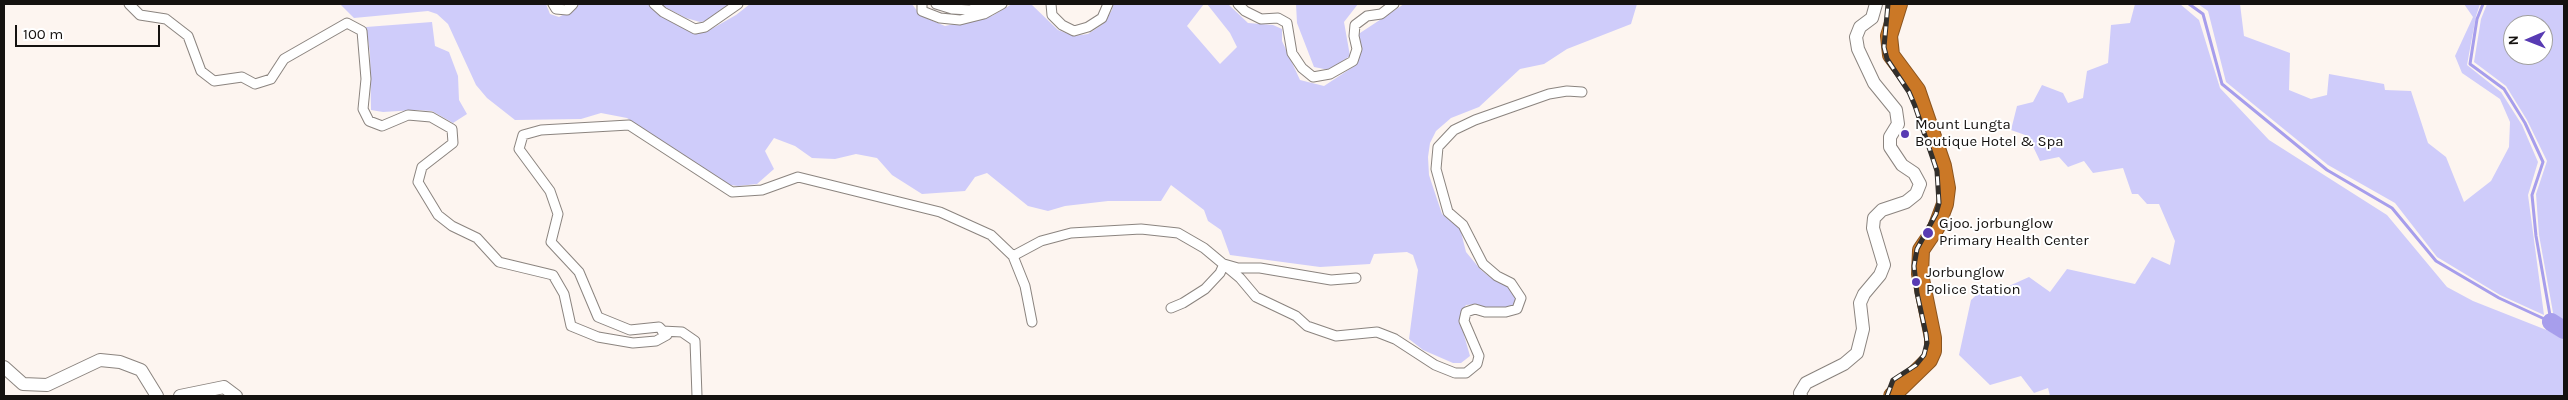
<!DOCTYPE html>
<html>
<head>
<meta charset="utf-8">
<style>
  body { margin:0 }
  #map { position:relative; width:2568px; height:400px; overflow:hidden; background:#fdf5f0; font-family:Karla,sans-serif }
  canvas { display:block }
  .frame { position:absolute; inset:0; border:5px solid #151210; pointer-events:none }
  .north { position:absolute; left:2503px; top:15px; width:50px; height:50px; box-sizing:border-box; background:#fff; border:1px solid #a1a09f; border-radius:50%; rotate:269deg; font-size:14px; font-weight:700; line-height:20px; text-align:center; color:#151210 }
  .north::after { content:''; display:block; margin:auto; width:18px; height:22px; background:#583bb3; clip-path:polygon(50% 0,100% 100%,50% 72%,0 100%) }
  .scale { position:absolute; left:15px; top:25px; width:145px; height:22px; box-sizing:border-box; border:2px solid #151210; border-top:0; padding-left:6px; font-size:15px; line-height:18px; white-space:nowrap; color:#151210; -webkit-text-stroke:4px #fff; paint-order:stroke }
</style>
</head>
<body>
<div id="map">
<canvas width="2568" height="400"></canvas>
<div class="frame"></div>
<div class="north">N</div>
<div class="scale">100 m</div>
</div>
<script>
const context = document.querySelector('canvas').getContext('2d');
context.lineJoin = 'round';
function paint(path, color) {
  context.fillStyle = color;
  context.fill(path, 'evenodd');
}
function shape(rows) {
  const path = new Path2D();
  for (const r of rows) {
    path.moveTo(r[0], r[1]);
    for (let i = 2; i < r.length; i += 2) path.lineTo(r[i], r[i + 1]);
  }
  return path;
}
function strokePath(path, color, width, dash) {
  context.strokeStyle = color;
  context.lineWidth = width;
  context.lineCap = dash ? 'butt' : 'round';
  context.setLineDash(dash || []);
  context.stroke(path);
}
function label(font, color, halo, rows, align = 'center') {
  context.font = font + ' Karla,sans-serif';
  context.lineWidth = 4;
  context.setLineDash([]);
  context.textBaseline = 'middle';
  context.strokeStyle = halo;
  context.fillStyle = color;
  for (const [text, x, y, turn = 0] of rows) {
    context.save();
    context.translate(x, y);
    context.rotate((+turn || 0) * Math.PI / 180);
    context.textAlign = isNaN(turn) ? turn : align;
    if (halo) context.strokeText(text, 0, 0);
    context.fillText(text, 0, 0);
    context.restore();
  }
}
const green = shape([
  [340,4,546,4,550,14,559,17,572,10,579,4,648,4,661,14,696,32,708,31,736,15,750,4,912,4,921,16,945,26,992,16,1012,4,1031,4,1058,30,1074,36,1088,34,1103,24,1112,10,1113,4,1204,4,1187,26,1220,64,1237,47,1230,33,1207,4,1228,4,1248,23,1273,25,1282,29,1282,41,1300,80,1324,86,1356,65,1360,50,1357,35,1404,4,1637,4,1631,24,1567,49,1544,64,1520,69,1479,107,1451,118,1436,131,1430,143,1428,157,1429,175,1442,214,1460,228,1466,252,1481,270,1491,278,1508,284,1518,297,1512,307,1503,309,1485,309,1477,304,1466,305,1461,312,1460,321,1470,356,1461,363,1453,363,1423,350,1409,339,1418,270,1413,255,1407,252,1374,254,1370,264,1320,267,1230,255,1221,230,1208,221,1204,210,1171,185,1161,201,1108,201,1065,206,1048,211,1028,206,987,173,975,177,965,191,922,194,892,175,877,158,856,154,835,159,812,158,795,146,774,138,765,151,774,169,757,184,738,186,722,184,627,118,601,113,581,119,515,120,487,98,476,85,448,24,437,14,428,11,354,18],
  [659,4,732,4,707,21,700,22,686,18],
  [1296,4,1358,4,1344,22,1350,56,1329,70,1314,67,1297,23],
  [2135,4,2180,4,2199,20,2220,88,2269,140,2387,215,2447,287,2473,301,2549,331,2564,340,2564,396,2050,396,2048,388,2034,393,2021,376,1990,385,1959,355,1971,300,1987,285,2000,290,2029,277,2050,292,2067,269,2135,284,2152,257,2170,265,2175,241,2159,204,2147,204,2138,194,2132,194,2123,168,2093,173,2084,161,2068,167,2059,157,2040,161,2028,136,2011,130,2017,106,2033,102,2042,85,2063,93,2068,103,2083,98,2087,71,2108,63,2111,25,2130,23],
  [2198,4,2240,4,2244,36,2290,53,2289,90,2311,99,2327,95,2329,74,2384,84,2385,90,2411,91,2428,143,2446,157,2464,202,2491,181,2509,147,2510,122,2500,99,2462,73,2455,56,2473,17,2464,4,2480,4,2476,16,2467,65,2501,92,2522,125,2538,162,2528,195,2544,315,2500,295,2437,257,2395,203,2328,165,2226,82,2208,11],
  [2487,4,2564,4,2564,325,2554,318,2539,235,2536,194,2547,161,2527,120,2506,86,2474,62,2481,19],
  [2513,25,2543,25,2543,55,2513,55],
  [432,22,435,46,449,52,458,76,459,100,467,114,453,123,432,111,415,110,383,112,371,110,370,53,366,27]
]);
const stream = shape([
  [2189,4,2203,14,2222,84,2327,170,2392,208,2436,261,2499,298,2551,322],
  [2483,4,2477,19,2470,64,2504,89,2525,123,2543,162,2532,195,2536,236,2551,321]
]);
const river = shape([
  [2551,322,2564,330]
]);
const street = shape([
  [129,4,140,15,166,19,188,36,201,71,214,81,242,77,255,84,271,79,284,59,347,23,362,31,366,79,363,109,369,121,382,126,408,115,431,117,452,129,453,143,422,167,418,182,438,215,452,226,477,238,499,262,553,275,564,294,571,326,598,337,633,343,656,341,667,335,659,327,630,330,598,317,579,272,551,242,558,214,550,191,519,149,523,135,541,130,629,125,732,192,762,190,798,177,940,212,991,235,1013,256,1025,286,1032,322],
  [553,4,556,9,567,10,573,4],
  [654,4,663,12,695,29,705,27,738,4],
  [922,4,922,11,940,18,960,20,984,14,1002,4],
  [936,4,952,9,970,10,988,4],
  [1051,4,1052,15,1062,25,1074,31,1088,27,1102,18,1108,4],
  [1238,4,1245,11,1261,19,1278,18,1287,23,1292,53,1302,68,1313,77,1330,74,1353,61,1357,49,1354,36,1355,25,1367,16,1381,14,1394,4],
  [1013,256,1041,241,1071,233,1141,229,1178,233,1204,248,1240,278,1256,297,1296,316,1307,326,1336,336,1377,332,1395,339,1435,365,1455,373,1466,373,1477,364,1479,356,1464,321,1466,312,1475,309,1485,312,1506,312,1517,309,1521,298,1511,283,1497,276,1483,264,1463,225,1448,212,1436,169,1438,147,1454,130,1475,120,1549,94,1567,91,1582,92],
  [1171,308,1183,303,1205,289,1220,273,1224,264,1238,268,1260,268,1331,280,1356,278],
  [662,331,682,332,695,341,697,396]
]);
const secondary = shape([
  [4,367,23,384,47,385,100,360,120,362,141,370,157,396],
  [180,396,224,387,236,396],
  [1801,396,1800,393,1806,383,1844,364,1857,353,1863,329,1860,303,1864,294,1880,275,1884,265,1873,228,1874,218,1882,210,1906,202,1916,194,1920,184,1914,173,1902,165,1890,147,1890,137,1898,124,1896,110,1874,83,1858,49,1856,37,1860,27,1872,18,1876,4]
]);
const highway = shape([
  [1892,396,1929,360,1933,351,1933,338,1920,274,1921,250,1936,228,1945,204,1947,188,1943,166,1917,90,1891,55,1889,36,1899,4]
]);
const rail = shape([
  [1887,396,1893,380,1916,365,1924,355,1927,343,1926,334,1917,293,1914,266,1917,249,1936,214,1939,203,1937,171,1915,106,1909,92,1887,59,1884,47,1888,4]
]);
const markers = [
  [1905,134,5,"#583bb3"],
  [1928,233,6,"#583bb3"],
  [1916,282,5,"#583bb3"]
];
const poiNames = [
  ["Mount Lungta",1915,125],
  ["Boutique Hotel & Spa",1915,142],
  ["Gjoo. jorbunglow",1939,224],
  ["Primary Health Center",1939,241],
  ["Jorbunglow",1926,273],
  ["Police Station",1926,290]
];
paint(green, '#cfccfa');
strokePath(stream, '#a79eec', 3);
strokePath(river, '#a79eec', 18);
strokePath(street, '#8b847f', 11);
strokePath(secondary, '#8b847f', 14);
strokePath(highway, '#8b541e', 18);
strokePath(street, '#fff', 9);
strokePath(secondary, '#fff', 12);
strokePath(highway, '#cb7826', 16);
strokePath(rail, '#322f2c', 5);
strokePath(rail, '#fff', 3, [9]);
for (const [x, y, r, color] of markers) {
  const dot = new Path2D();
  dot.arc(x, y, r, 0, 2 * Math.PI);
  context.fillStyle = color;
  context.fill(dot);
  strokePath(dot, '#fff', 2);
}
label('15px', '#151210', '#fff', poiNames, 'left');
</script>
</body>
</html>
